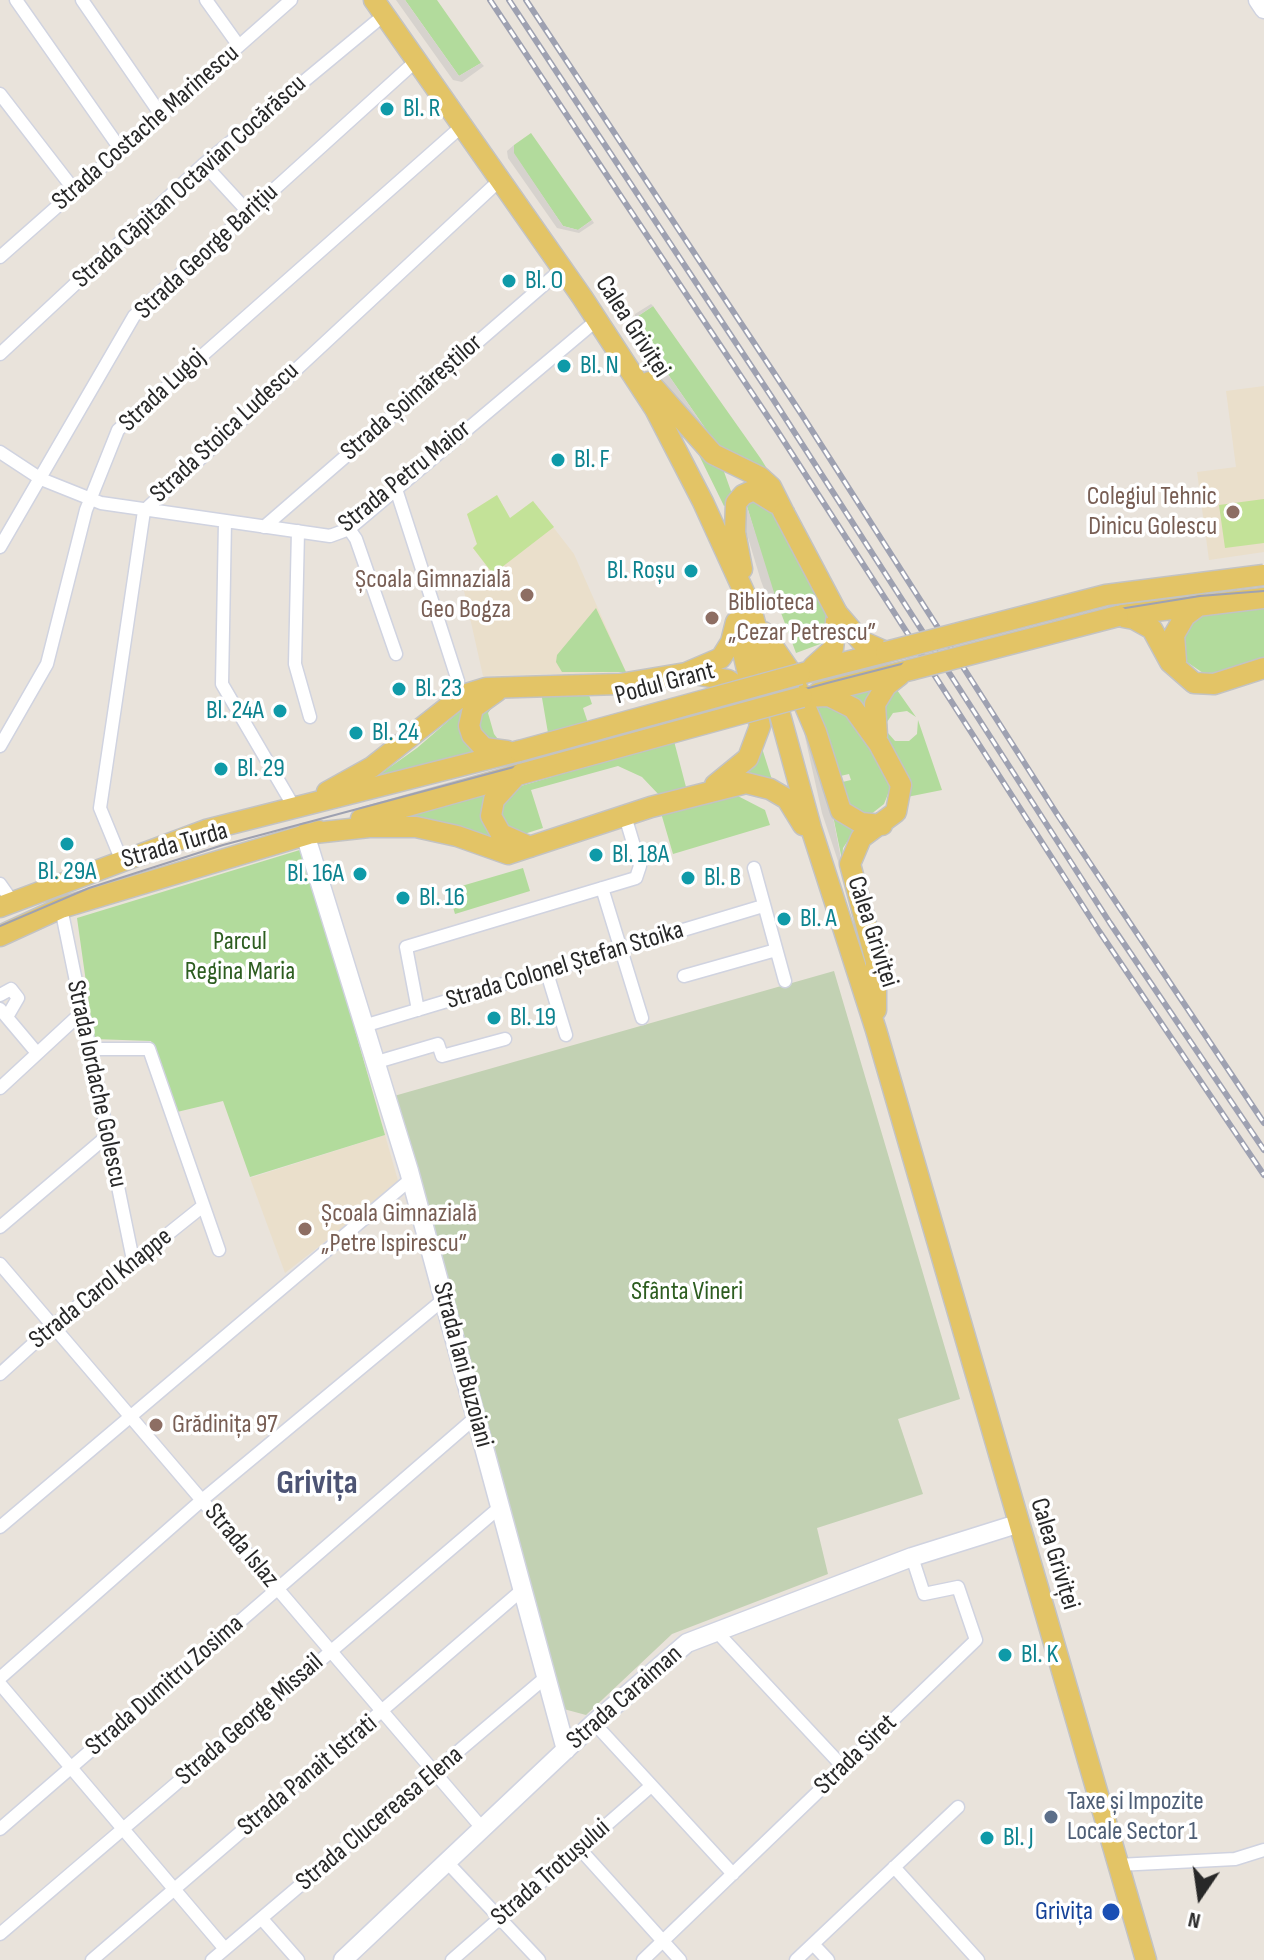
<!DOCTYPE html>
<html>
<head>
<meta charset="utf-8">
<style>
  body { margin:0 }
  #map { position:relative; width:1264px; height:1960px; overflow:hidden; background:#e9e3db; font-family:"Sofia Sans Condensed",sans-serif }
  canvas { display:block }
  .north { position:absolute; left:1160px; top:1856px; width:80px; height:80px; -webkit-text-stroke:6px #fff; paint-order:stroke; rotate:193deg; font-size:22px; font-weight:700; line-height:32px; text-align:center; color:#282828 }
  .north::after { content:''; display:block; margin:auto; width:28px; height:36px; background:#282828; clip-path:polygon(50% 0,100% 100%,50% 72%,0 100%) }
</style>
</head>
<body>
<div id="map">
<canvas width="1264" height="1960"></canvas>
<div class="north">N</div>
</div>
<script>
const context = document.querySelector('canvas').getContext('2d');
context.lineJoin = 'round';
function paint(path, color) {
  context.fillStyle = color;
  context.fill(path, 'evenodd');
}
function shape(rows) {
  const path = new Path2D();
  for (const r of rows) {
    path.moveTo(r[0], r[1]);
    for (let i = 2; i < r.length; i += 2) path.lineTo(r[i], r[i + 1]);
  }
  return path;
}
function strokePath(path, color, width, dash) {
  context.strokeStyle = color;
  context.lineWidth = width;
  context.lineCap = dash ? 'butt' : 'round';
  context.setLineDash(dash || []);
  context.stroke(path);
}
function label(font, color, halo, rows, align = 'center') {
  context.font = font + ' "Sofia Sans Condensed",sans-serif';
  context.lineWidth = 7;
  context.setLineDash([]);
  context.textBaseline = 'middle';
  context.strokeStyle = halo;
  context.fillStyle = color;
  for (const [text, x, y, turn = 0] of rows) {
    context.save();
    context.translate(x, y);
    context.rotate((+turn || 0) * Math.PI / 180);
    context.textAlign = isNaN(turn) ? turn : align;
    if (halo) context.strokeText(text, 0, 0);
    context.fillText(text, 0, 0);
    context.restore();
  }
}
const education = shape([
  [1264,386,1264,552,1209,560,1197,472,1236,467,1226,391],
  [497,495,510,518,533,501,574,554,626,672,483,676,462,582,486,565,473,548,477,544,467,514],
  [385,1135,399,1184,285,1273,250,1178]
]);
const green = shape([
  [405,0,437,0,481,63,459,76],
  [531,133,592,220,578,230,563,226,513,153,514,145],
  [653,306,761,459,779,488,725,457,636,328,638,316],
  [696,449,722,466,732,494,729,504,724,506],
  [751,499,767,503,787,539,830,619,831,640,796,653,768,578,746,503],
  [1264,607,1264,657,1215,673,1203,673,1184,660,1181,634,1203,613],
  [596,608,626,672,562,672,556,662,557,655],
  [870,686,897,690,916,717,907,711,893,713,887,722,888,733,895,741,909,741,917,734,918,720,942,790,907,797,888,794,884,804,870,815,849,812,838,783,851,780,849,774,836,777,813,702],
  [541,692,588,692,592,704,583,708,588,723,548,733],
  [491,699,493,706,488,713,494,734,501,743,484,741,475,719],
  [469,703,477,753,372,780,417,748],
  [674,741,686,787,660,796,642,777,618,766,531,790,543,828,521,835,504,831,498,801,514,788],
  [761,745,774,786,736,777],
  [488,791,498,839,383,819],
  [734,794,765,810,770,825,673,854,661,813],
  [830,801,855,830,843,848,842,860],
  [303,849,385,1135,250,1177,223,1101,177,1112,151,1041,94,1039,77,918],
  [523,868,530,891,455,914,448,890]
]);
const cemetery = shape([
  [834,971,960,1399,898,1419,923,1494,817,1528,828,1574,672,1634,586,1715,560,1708,394,1096]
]);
const pitch = shape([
  [497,495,510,518,533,501,554,527,493,574,473,548,477,544,467,514],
  [1264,499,1264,543,1225,548,1219,505]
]);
const plaza = shape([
  [396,0,405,0,459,76,481,63,484,66,462,82,453,80],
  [514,145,514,153,563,226,578,230,592,220,594,223,579,233,557,228,508,158,507,151],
  [651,304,653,306,638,316,636,328,725,457,704,440,632,338,635,314],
  [746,503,777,602,776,603,768,599,761,581,740,511],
  [795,692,830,801,846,885,822,813]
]);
const street = shape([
  [16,0,121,150],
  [82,0,161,115],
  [206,0,239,46],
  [0,94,75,191],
  [204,164,249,213],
  [0,257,291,0],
  [0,354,204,164,384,15],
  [0,452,41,479,101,503,330,536,349,529,597,320],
  [396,489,458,681],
  [225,521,222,684,294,807],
  [264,527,562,269],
  [349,529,356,539,396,654],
  [298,531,295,664,310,717],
  [0,547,134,316,416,61],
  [0,746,47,664,86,510,118,430,462,126],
  [121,859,100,808,144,511,500,180],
  [754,868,785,981],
  [0,884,12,901],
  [602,888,642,1018],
  [61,908,133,1260],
  [547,973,566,1035],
  [684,976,776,950],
  [0,995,11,989,18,998,7,1017],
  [0,1009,37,1053],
  [418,1010,406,947,636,878,640,866,625,816],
  [367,1025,763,906],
  [87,1049,149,1049,219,1250],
  [377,1062,438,1044,442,1056,505,1039],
  [0,1088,80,1014],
  [0,1227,106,1137],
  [0,1264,482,1828],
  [0,1374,54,1325,203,1206],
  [0,1527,411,1179],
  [716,1631,843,1767],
  [0,1678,202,1500,444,1299],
  [0,1684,225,1949],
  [594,1723,733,1874],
  [0,1829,476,1417],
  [579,1848,680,1960],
  [446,1861,539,1960],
  [1118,1865,1235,1859,1264,1850],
  [894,1867,978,1960],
  [262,1919,298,1960],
  [0,1934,500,1507],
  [813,1944,828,1960],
  [92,1960,522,1590],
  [212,1960,546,1677],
  [452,1960,651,1786],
  [643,1960,976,1640,958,1587,924,1594,912,1557],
  [796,1960,958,1807]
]);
const secondary = shape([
  [1258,0,1264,9],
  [305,834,409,1171,566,1750],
  [343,1960,594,1723,687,1643,912,1557,1017,1524]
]);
const primary = shape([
  [374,0,582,297,655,409,703,502,750,605,811,828,876,1030,1146,1960],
  [649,382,713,454,760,477,771,487,784,513],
  [742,569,735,532,736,503,743,495,754,490,775,503],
  [837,613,861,641,886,652],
  [1122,615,1264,598],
  [1118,616,1134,619,1152,629,1170,662,1194,683,1214,684,1264,668],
  [763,632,790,671,816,732,841,811,861,823,882,825],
  [1176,661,1174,635,1185,616,1201,604],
  [813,667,833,649,837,613],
  [694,674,728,680,743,690,751,702],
  [800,674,886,652],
  [497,691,473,708,469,726,472,735,484,748,507,751],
  [818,693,910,670],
  [802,697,829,696,853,708,879,744,901,785,896,812,861,838,850,864,876,962,876,1010],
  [877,736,875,704,886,686,900,675],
  [514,778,494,800,491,816,501,834,530,847],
  [715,785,748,758,760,726,737,626],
  [327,792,372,767,463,695,486,688,620,684,686,673,721,658,731,642,736,622],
  [361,819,521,774],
  [305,834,369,827,416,827,457,836,508,854,651,807,746,783,770,789,787,799,803,825],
  [0,907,206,830,519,751],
  [0,936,61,908,319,831]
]);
const tram = shape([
  [0,926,89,888,223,845,831,682,1113,610,1200,596,1264,591]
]);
const rail = shape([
  [490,0,778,432,1099,931,1264,1175],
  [509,0,773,399,1110,923,1264,1150],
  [526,0,802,415,1057,814,1264,1123]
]);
const primaryBridge = shape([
  [784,513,837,613],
  [886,652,1106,595,1264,575],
  [910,670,1118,616],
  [519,751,800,674],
  [521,774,802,697]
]);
const markers = [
  [387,109,8,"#0f9aa8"],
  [509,281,8,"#0f9aa8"],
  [564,366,8,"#0f9aa8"],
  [558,460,8,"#0f9aa8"],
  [1233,512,8,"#8d6e63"],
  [691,571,8,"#0f9aa8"],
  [527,595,8,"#8d6e63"],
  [712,618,8,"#8d6e63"],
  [399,689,8,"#0f9aa8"],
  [280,711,8,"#0f9aa8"],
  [356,733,8,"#0f9aa8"],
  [221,769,8,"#0f9aa8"],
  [67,844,8,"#0f9aa8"],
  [596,855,8,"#0f9aa8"],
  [360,874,8,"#0f9aa8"],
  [688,878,8,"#0f9aa8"],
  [403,898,8,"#0f9aa8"],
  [784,919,8,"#0f9aa8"],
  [494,1018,8,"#0f9aa8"],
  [305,1229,8,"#8d6e63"],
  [156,1425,8,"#8d6e63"],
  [1005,1655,8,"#0f9aa8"],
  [1051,1817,8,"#5c6f8a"],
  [987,1838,8,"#0f9aa8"],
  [1111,1912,10,"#1a4fb4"]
];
const cultureNames = [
  ["Bl. R",403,109],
  ["Bl. O",525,281],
  ["Bl. N",580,366],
  ["Bl. F",574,460],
  ["Bl. Roșu",675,571,"right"],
  ["Bl. 23",415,689],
  ["Bl. 24A",264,711,"right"],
  ["Bl. 24",372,733],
  ["Bl. 29",237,769],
  ["Bl. 18A",612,855],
  ["Bl. 29A",67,872,"center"],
  ["Bl. 16A",344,874,"right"],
  ["Bl. B",704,878],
  ["Bl. 16",419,898],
  ["Bl. A",800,919],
  ["Bl. 19",510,1018],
  ["Bl. K",1021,1655],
  ["Bl. J",1003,1838]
];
const streetNames = [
  ["Strada Costache Marinescu",146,128,-41],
  ["Strada Căpitan Octavian Cocărăscu",190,182,-42],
  ["Strada George Barițiu",207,252,-43],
  ["Calea Griviței",632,327,57],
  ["Strada Lugoj",163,391,-43],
  ["Strada Șoimăreștilor",412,398,-41],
  ["Strada Stoica Ludescu",225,433,-43],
  ["Strada Petru Maior",405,477,-39],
  ["Podul Grant",665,684,-15],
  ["Strada Turda",175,846,-16],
  ["Calea Griviței",872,932,72],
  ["Strada Colonel Ștefan Stoika",565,966,-17],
  ["Strada Iordache Golescu",96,1084,78],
  ["Strada Carol Knappe",101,1289,-39],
  ["Strada Iani Buzoiani",462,1365,75],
  ["Strada Islaz",241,1546,50],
  ["Calea Griviței",1054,1554,73],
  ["Strada Dumitru Zosima",165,1686,-41],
  ["Strada Caraiman",625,1698,-41],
  ["Strada George Missail",250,1720,-41],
  ["Strada Siret",856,1755,-44],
  ["Strada Panait Istrati",308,1776,-40],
  ["Strada Clucereasa Elena",380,1819,-40],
  ["Strada Trotușului",551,1873,-41]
];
const educationNames = [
  ["Colegiul Tehnic",1217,497,"right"],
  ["Dinicu Golescu",1217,527,"right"],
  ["Școala Gimnazială",511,580,"right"],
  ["Geo Bogza",511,610,"right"],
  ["Biblioteca",728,603],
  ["„Cezar Petrescu”",728,633],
  ["Școala Gimnazială",321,1214],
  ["„Petre Ispirescu”",321,1244],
  ["Grădinița 97",172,1425]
];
const parkNames = [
  ["Parcul",240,942],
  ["Regina Maria",240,972],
  ["Sfânta Vineri",687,1292]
];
const serviceNames = [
  ["Taxe și Impozite",1067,1802],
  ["Locale Sector 1",1067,1832]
];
const transitNames = [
  ["Grivița",1093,1912]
];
const districtNames = [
  ["Grivița",317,1484]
];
paint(education, '#eadfcb');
paint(green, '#b2db9c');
paint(cemetery, '#c2d1b3');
paint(pitch, '#c3e298');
paint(plaza, '#d6d2cd');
strokePath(street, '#d0d3e0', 15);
strokePath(secondary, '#d0d3e0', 21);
strokePath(primary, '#c3c3c3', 23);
strokePath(street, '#fff', 12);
strokePath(secondary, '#fff', 18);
strokePath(primary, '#e3c466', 20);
strokePath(tram, '#9ea1b1', 2);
strokePath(rail, '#9ea1b1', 6);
strokePath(rail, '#fff', 3, [9]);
strokePath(primaryBridge, '#c3c3c3', 23, []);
strokePath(primaryBridge, '#e3c466', 20);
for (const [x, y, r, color] of markers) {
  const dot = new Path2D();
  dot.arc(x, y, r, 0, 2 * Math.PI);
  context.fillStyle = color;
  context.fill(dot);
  strokePath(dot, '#fff', 3);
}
label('26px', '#0d838f', '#fff', cultureNames, 'left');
label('26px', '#282828', '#fff', streetNames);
label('26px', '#785e54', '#fff', educationNames, 'left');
label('26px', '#2d5d20', '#fff', parkNames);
label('26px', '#4e5e75', '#fff', serviceNames, 'left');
label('26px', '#164399', '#fff', transitNames, 'right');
label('bold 34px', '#4d5474', '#fff', districtNames);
</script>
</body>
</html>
